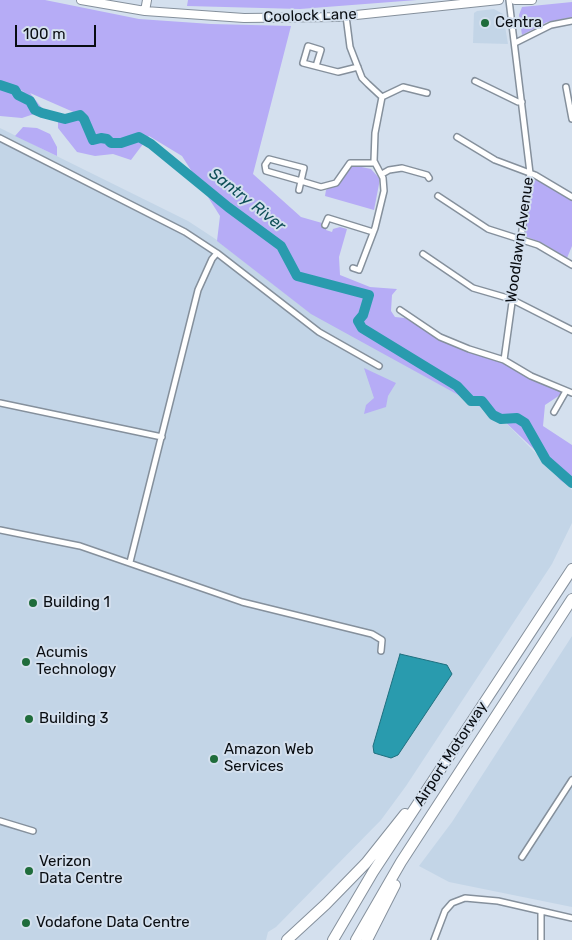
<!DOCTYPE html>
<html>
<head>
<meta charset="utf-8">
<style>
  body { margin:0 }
  #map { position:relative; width:572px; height:940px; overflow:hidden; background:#d4e0ee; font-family:Rubik,sans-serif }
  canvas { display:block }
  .scale { position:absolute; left:15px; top:25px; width:81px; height:22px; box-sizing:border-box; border:2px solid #090d12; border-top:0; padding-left:6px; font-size:15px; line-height:18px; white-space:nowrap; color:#090d12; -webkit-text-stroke:4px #d4e0ee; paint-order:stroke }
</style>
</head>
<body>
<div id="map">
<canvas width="572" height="940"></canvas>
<div class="scale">100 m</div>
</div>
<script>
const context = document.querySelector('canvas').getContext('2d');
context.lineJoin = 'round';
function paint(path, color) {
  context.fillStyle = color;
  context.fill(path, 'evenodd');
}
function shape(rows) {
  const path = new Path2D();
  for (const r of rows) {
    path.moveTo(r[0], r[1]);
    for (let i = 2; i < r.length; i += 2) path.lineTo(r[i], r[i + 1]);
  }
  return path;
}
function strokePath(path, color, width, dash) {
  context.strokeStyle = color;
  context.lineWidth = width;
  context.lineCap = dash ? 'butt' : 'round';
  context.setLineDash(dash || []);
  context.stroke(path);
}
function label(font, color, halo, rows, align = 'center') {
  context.font = font + ' Rubik,sans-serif';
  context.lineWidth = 4;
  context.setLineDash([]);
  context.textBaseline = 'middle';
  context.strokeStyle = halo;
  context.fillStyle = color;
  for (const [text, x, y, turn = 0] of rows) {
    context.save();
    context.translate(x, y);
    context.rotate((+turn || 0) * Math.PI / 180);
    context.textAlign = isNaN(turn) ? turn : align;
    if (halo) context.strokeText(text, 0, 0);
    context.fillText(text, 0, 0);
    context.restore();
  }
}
const built = shape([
  [494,9,503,14,508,44,473,43,474,13,477,11],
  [0,128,188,221,217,240,308,311,502,419,572,490,572,523,552,564,406,786,381,820,276,927,268,932,266,940,0,940],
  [572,636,572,907,449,882,419,866,452,822]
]);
const green = shape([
  [0,0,45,0,139,19,211,24,291,26,253,174,301,217,322,223,321,225,327,227,326,230,332,232,333,229,340,227,347,229,339,257,340,275,370,287,397,289,392,295,391,311,395,317,405,318,441,340,501,362,566,391,545,405,543,426,572,445,572,488,560,480,538,453,502,419,311,314,217,241,220,216,182,156,149,136,131,160,113,154,95,156,77,152,58,128,58,118,64,115,82,118,78,114,30,93,41,107,34,114,22,118,0,116,0,85,25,92,0,81],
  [188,0,417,0,300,9,187,6],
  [572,2,572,17,547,22,522,35,519,15,522,7],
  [23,127,37,128,50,134,57,147,57,156,15,136],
  [352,165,371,169,380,179,374,210,325,196,326,190,340,182,347,168],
  [539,179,572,200,572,246,567,258,544,244,525,236,533,181],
  [364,368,396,383,388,396,386,407,364,414,366,405,374,398]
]);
const water = shape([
  [400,654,447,665,452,674,398,755,391,758,374,753,373,746,400,654]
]);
const river = shape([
  [0,85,15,90,18,95,30,101,35,110,42,113,65,119,80,115,84,119,93,140,101,138,107,139,111,143,121,143,139,137,151,144,228,207,281,246,297,276,369,295,363,315,358,321,362,328,457,386,471,401,482,401,493,415,501,419,517,418,525,423,546,460,572,483]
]);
const street = shape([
  [346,16,350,47,362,78,368,84,382,97,403,87,427,93],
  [515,43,551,25,572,21],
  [316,66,321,50,308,46,303,63,338,72,358,67],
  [475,81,518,102,522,102],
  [566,87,572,119],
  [457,137,495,160,535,175,572,197],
  [0,138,185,232,217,253,319,332,379,366],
  [382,174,389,170,402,168,427,175,429,178],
  [299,190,301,181,304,168,269,159,265,165,266,171,301,181,321,187,336,183,350,163,375,163],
  [438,196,488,229,538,245,572,265],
  [325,225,328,218,373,232],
  [423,254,473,288,511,299,572,330],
  [353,268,359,270,375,228,384,191,383,178,374,161,375,133,382,97],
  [400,310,440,337,469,349,504,360,531,376,572,393],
  [504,360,530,173,509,0],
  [0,403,162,437],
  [554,412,566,391],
  [0,530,80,546,242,602,372,634,382,640,381,651],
  [130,562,198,290,212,259,217,253],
  [0,821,33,831],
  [522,857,572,780],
  [434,940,445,911,452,903,465,898,498,901,572,918],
  [541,940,541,912]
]);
const secondary = shape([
  [81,0,145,11,244,18,337,17,499,0],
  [515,0,532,0],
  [145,11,147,0]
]);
const highway = shape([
  [287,940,326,904,366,863,405,814],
  [333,940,373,872,572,569],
  [356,940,401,862,572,599],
  [367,940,395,885]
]);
const markers = [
  [485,23,5,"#1f6c3b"],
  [33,603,5,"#1f6c3b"],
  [26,662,5,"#1f6c3b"],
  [29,719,5,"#1f6c3b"],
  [214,759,5,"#1f6c3b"],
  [29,871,5,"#1f6c3b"],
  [26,923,5,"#1f6c3b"]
];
const streetNames = [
  ["Coolock Lane",310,16,-2],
  ["Woodlawn Avenue",520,240,-82],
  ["Airport Motorway",451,754,-57]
];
const poiNames = [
  ["Centra",495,23],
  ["Building 1",43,603],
  ["Acumis",36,653],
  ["Technology",36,670],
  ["Building 3",39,719],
  ["Amazon Web",224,750],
  ["Services",224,767],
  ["Verizon",39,862],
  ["Data Centre",39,879],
  ["Vodafone Data Centre",36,923]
];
const waterNames = [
  ["Santry River",247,200,38]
];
paint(built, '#c3d5e7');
paint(green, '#b6acf6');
paint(water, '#299bae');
strokePath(water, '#1f707f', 1);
strokePath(river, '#299bae', 10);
strokePath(street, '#85909c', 8);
strokePath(secondary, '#85909c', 10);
strokePath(highway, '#85909c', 12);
strokePath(street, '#fff', 5);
strokePath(secondary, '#fff', 8);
strokePath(highway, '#fff', 10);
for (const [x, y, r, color] of markers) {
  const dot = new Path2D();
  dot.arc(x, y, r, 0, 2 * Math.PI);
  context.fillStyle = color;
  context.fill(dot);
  strokePath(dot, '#d4e0ee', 2);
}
label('15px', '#090d12', '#d4e0ee', streetNames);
label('15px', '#090d12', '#d4e0ee', poiNames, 'left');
label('italic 16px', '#0f4f58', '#d4e0ee', waterNames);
</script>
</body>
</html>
